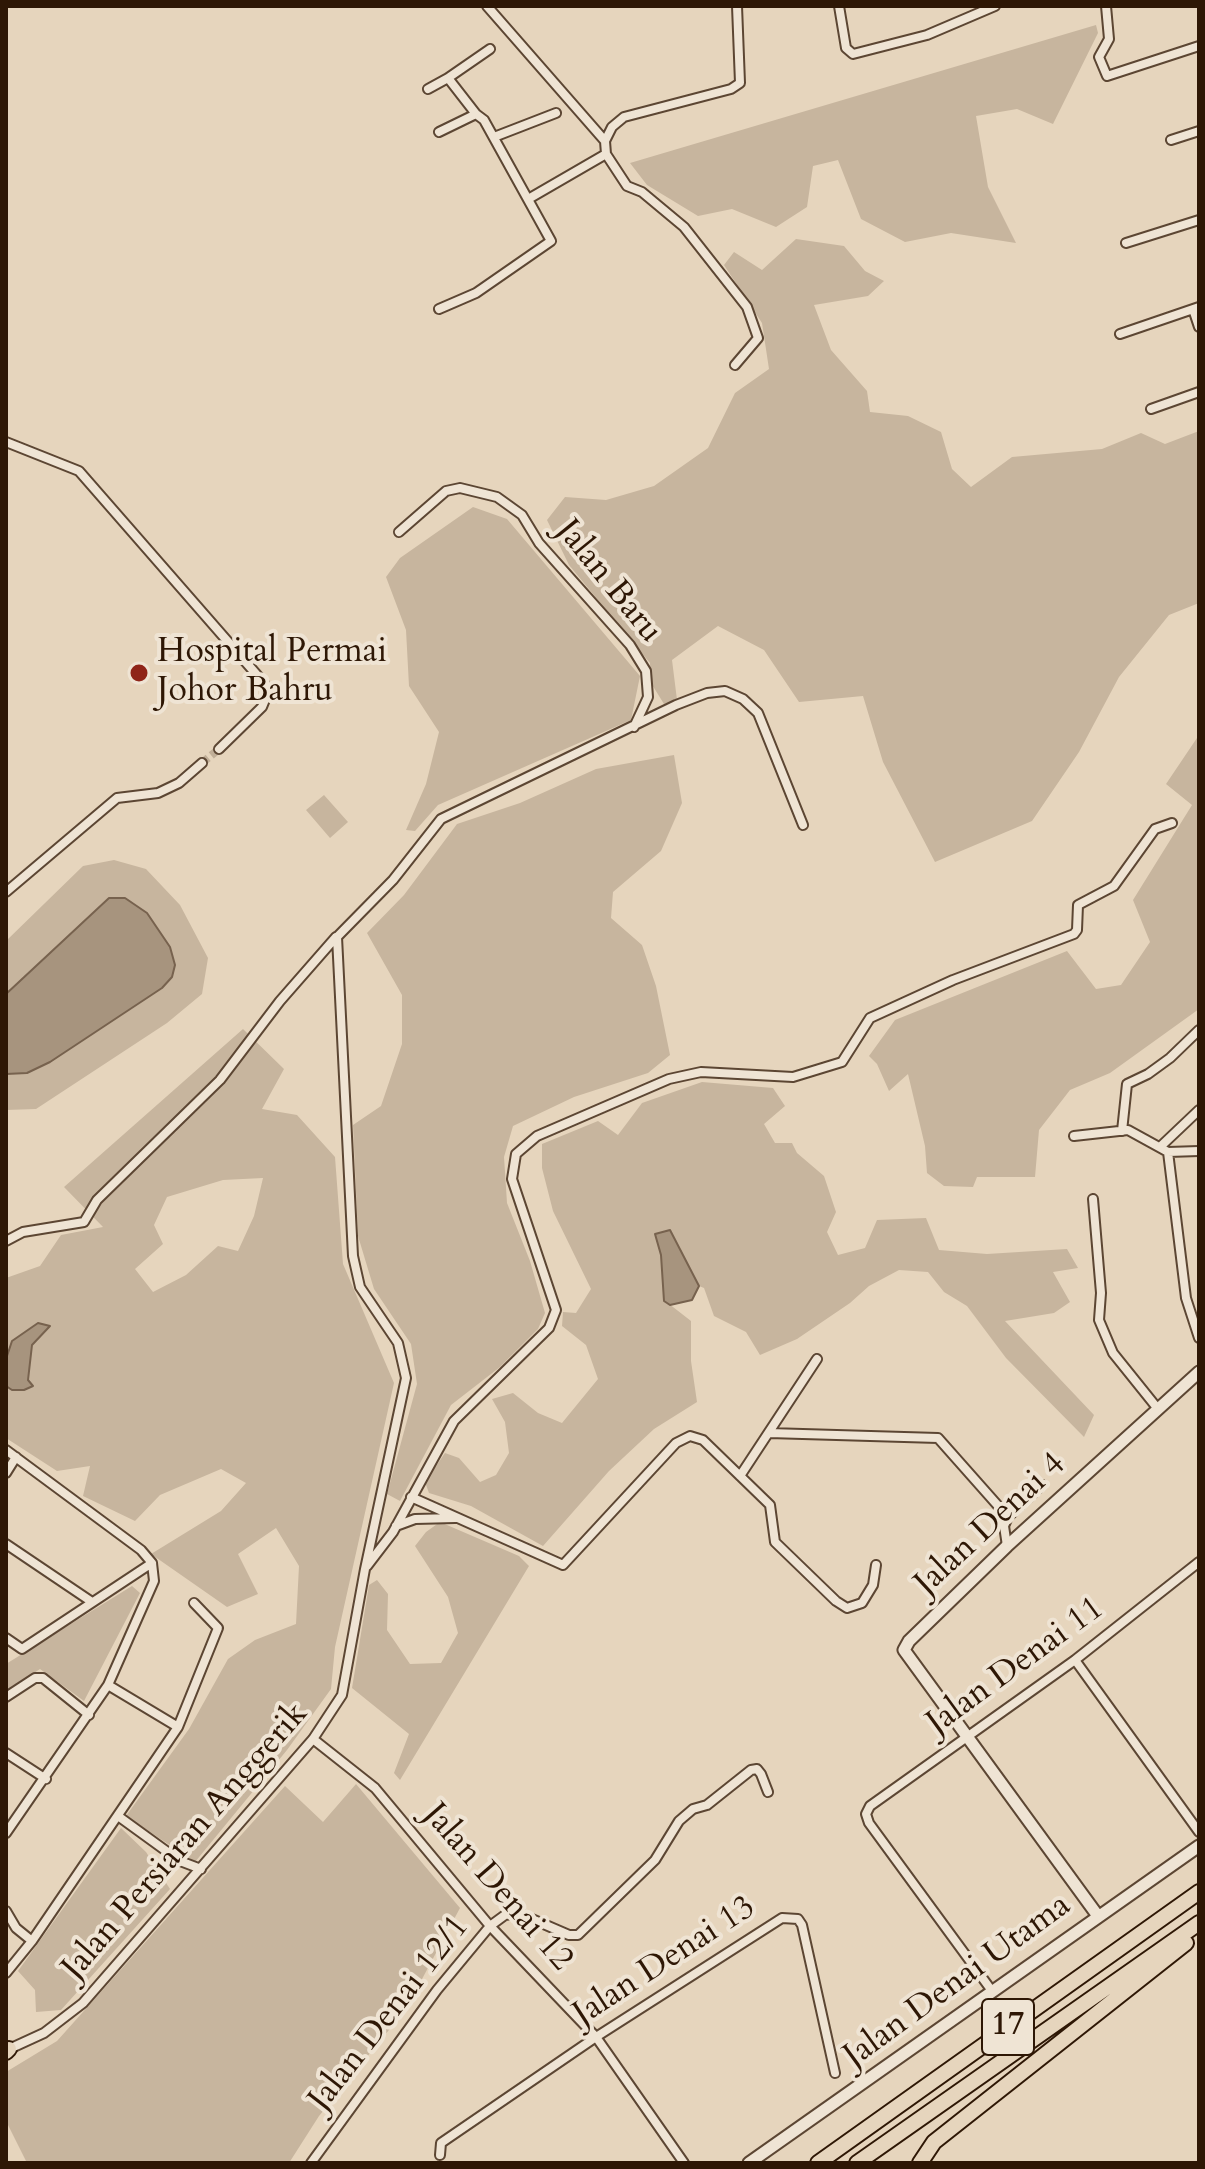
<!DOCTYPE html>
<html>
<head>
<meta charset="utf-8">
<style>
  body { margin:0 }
  #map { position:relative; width:1205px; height:2169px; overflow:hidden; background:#e6d5bd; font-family:Cardo,serif }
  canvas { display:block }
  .frame { position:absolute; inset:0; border:8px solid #2e1705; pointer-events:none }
</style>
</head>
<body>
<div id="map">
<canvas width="1205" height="2169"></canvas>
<div class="frame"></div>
</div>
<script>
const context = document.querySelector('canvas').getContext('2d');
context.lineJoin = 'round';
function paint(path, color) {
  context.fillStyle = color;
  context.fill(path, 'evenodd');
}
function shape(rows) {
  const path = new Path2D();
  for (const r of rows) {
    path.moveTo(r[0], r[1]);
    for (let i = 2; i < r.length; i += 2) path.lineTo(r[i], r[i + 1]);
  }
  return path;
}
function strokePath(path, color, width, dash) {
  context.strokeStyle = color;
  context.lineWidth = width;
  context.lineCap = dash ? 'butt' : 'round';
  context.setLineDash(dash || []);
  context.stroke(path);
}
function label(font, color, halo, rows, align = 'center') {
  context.font = font + ' Cardo,serif';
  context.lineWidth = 8;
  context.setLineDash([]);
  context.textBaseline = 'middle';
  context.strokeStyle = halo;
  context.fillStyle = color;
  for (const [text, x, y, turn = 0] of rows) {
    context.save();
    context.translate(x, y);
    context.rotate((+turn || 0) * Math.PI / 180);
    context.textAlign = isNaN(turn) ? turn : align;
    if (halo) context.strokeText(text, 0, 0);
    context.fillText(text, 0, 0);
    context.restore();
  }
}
const green = shape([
  [1096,25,1098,33,1053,124,1017,109,976,116,988,187,1016,243,951,233,905,242,861,219,838,160,813,166,807,207,776,227,732,209,698,216,647,185,630,163],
  [796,239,844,246,865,271,884,281,868,296,814,305,831,350,867,391,870,412,908,416,941,432,952,469,971,487,1012,457,1102,449,1141,433,1165,444,1199,431,1199,603,1169,615,1119,677,1079,752,1032,821,935,862,883,762,863,696,799,702,764,650,718,626,672,660,677,700,664,704,651,683,650,663,569,565,547,520,565,497,606,500,654,486,708,448,735,393,769,369,762,323,724,265,734,252,762,270],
  [473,507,507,519,640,676,631,720,438,805,415,831,406,830,426,784,439,732,409,686,406,630,386,577,400,558],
  [1199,735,1199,1009,1110,1073,1070,1090,1039,1130,1035,1177,977,1177,973,1187,944,1186,927,1173,925,1146,908,1074,889,1091,877,1064,869,1056,895,1020,1067,951,1096,989,1121,985,1150,942,1133,900,1192,805,1166,784],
  [674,755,682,803,661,851,613,892,611,918,642,945,656,986,670,1055,648,1073,574,1097,513,1126,504,1157,507,1203,530,1261,545,1313,538,1329,500,1367,451,1405,400,1501,387,1494,417,1384,411,1344,374,1289,358,1236,353,1125,381,1106,402,1044,402,995,367,933,404,895,457,824,520,803,596,769],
  [324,795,348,822,330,838,306,810],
  [114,860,146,869,180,905,208,958,202,994,167,1023,36,1109,6,1110,6,1074,27,1073,50,1062,162,988,125,898,109,898,6,994,6,941,83,866],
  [243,1029,284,1069,262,1109,297,1115,335,1157,343,1264,394,1383,335,1647,331,1689,287,1750,195,1862,126,1816,189,1729,228,1659,255,1640,296,1624,299,1566,276,1528,238,1554,258,1594,227,1607,151,1554,221,1511,246,1483,221,1469,160,1495,135,1521,83,1496,90,1466,57,1471,6,1438,6,1386,12,1390,28,1380,32,1345,49,1327,6,1359,6,1278,40,1266,61,1235,103,1227,64,1187],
  [263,1178,254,1216,238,1251,218,1246,186,1275,153,1292,135,1269,163,1244,154,1225,167,1197,223,1180],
  [702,1082,773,1088,785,1106,764,1124,775,1143,792,1143,797,1153,824,1176,836,1212,827,1232,838,1255,865,1248,877,1220,926,1218,939,1250,987,1254,1067,1249,1078,1268,1053,1272,1070,1302,1054,1313,1005,1321,1094,1415,1084,1437,1006,1358,967,1306,944,1292,928,1272,899,1270,869,1286,850,1303,797,1339,760,1355,746,1332,714,1316,704,1288,699,1286,670,1230,655,1234,661,1255,664,1300,691,1321,691,1361,697,1402,654,1429,609,1471,543,1546,471,1506,429,1493,425,1482,445,1453,459,1458,480,1482,496,1475,509,1453,505,1422,492,1399,513,1393,538,1413,562,1423,598,1379,586,1345,562,1326,563,1312,576,1313,591,1289,553,1211,542,1168,542,1144,598,1121,618,1135,642,1103],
  [440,1522,519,1556,529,1566,400,1780,394,1773,409,1734,352,1688,369,1585,377,1580,388,1594,387,1630,410,1664,441,1663,458,1633,448,1597,415,1546,426,1532],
  [132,1586,140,1593,84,1701,40,1669,6,1691,6,1664],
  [356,1784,460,1908,406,2009,319,2116,289,2163,27,2163,6,2121,6,2072,57,2041,285,1786,323,1822],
  [121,1828,146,1852,170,1889,61,2010,36,2012,35,1990,18,1971]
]);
const water = shape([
  [109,898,125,898,147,913,170,947,175,965,172,977,162,988,50,1062,27,1073,6,1074,6,994,109,898],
  [670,1230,699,1286,692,1300,670,1305,664,1301,661,1255,655,1234,670,1230],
  [38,1323,50,1326,32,1345,28,1380,33,1386,24,1390,12,1390,6,1386,6,1359,12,1341,38,1323]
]);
const minorTunnel = shape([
  [202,763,219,749]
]);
const minor = shape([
  [487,6,605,141],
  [839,6,846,48,853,54,927,35,995,6],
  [1106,6,1109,39,1099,57,1107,76,1199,46],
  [428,89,448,78],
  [476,114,448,78,490,49],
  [439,132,476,114,484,120,551,241,476,293,439,309],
  [494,137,556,113],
  [1171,140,1199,131],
  [606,154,627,186,642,192,684,227,747,307,758,338,735,365],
  [530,198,606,154,605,141,612,127,624,117,731,89,740,83,737,6],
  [1126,243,1199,220],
  [1193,309,1199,327],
  [1120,334,1199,307],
  [1151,409,1199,392],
  [6,442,79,471,264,683,267,695,262,707,219,749],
  [399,532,446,491,460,488,497,497,522,515,539,543,630,645,646,671,648,697,634,727],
  [6,892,117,798,158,793,179,783,202,763],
  [1122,1131,1127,1084,1148,1074,1170,1058,1199,1030],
  [1074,1136,1128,1130,1168,1152,1199,1151],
  [1160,1147,1199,1110],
  [1168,1152,1186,1298,1199,1338],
  [1093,1199,1101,1293,1099,1320,1113,1353,1158,1409],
  [6,1241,23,1232,84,1222,97,1200,220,1080,280,1001,336,937],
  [769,1433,938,1438,1008,1517,1004,1526,1007,1546],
  [6,1450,141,1550,152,1563,154,1581,108,1685,6,1833],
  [6,1473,16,1457],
  [740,1476,817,1359],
  [411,1497,563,1565,676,1443,690,1436,703,1440,770,1505,775,1542,836,1601,847,1608,862,1603,873,1585,876,1565],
  [1008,1517,1042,1485],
  [396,1526,415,1519,455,1518],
  [6,1544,92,1602],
  [367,1566,393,1532,454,1421,549,1328,556,1310,512,1179,516,1154,537,1136,669,1079,701,1072,793,1077,842,1062,870,1018,953,980,1074,934,1077,930,1078,905,1114,886,1155,829,1172,823],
  [6,1638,22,1649,152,1563],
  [1075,1660,1199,1832],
  [108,1685,178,1727],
  [6,1697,35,1678,43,1678,89,1715],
  [313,1739,375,1788,490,1926,596,2037,684,2163],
  [6,1753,46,1779],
  [118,1816,180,1861,201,1869],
  [6,1911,16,1928,32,1941],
  [6,1973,32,1941,178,1727,218,1628,194,1603],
  [992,1991,869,1823,866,1814,870,1806,1075,1660,1199,1562],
  [7,2050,44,2033,83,2003,313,1739,342,1695,365,1569,406,1378,398,1343,360,1287,353,1256,337,937,393,880,441,819,676,705,707,693,725,691,743,699,758,713,803,825],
  [440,2155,441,2143,596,2037,782,1918,798,1919,802,1925,835,2073],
  [311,2163,437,1990,490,1926,505,1915,518,1913,569,1935,578,1935,655,1860,679,1821,693,1809,707,1805,751,1770,757,1769,761,1774,768,1792]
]);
const tertiary = shape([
  [1098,1916,904,1650,909,1641,1007,1546,1199,1372],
  [749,2163,1199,1846]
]);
const primary = shape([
  [6,2052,9,2049]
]);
const trunk = shape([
  [818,2163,1199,1892],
  [857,2163,1199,1923],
  [920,2163,934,2142,1186,1943]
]);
const markers = [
  [139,673,10,"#8f2418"]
];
const shields = [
  [1008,2027,52]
];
const shieldNames = [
  ["17",1008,2027]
];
const streetNames = [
  ["Jalan Baru",608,582,51],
  ["Jalan Denai 4",991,1525,-43],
  ["Jalan Denai 11",1016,1667,-36],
  ["Jalan Persiaran Anggerik",186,1842,-49],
  ["Jalan Denai 12",497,1888,49],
  ["Jalan Denai 13",665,1962,-33],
  ["Jalan Denai Utama",958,1982,-36],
  ["Jalan Denai 12/1",390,2014,-52]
];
const poiNames = [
  ["Hospital Permai",157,653],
  ["Johor Bahru",157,692]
];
paint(green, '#c7b59e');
paint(water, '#a7947e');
strokePath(water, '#77624e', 2);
strokePath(minorTunnel, '#c1af98', 8, [8, 4]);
strokePath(minor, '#5c4633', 12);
strokePath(tertiary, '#5c4633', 15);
strokePath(primary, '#2e1705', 18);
strokePath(trunk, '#2e1705', 18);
strokePath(minor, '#efe4d4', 8);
strokePath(tertiary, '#efe4d4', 11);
strokePath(primary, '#e6d5bd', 14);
strokePath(trunk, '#e6d5bd', 14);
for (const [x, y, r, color] of markers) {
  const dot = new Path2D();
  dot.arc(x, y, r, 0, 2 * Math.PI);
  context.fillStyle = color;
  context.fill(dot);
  strokePath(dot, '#efe4d4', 3);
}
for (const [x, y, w] of shields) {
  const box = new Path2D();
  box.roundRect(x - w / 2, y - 28, w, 56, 6);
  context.fillStyle = '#efe4d4';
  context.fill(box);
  strokePath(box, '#2e1705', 2);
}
label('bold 32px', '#2e1705', null, shieldNames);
label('34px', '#2e1705', '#efe4d4', streetNames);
label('34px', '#2e1705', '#efe4d4', poiNames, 'left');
</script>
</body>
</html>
